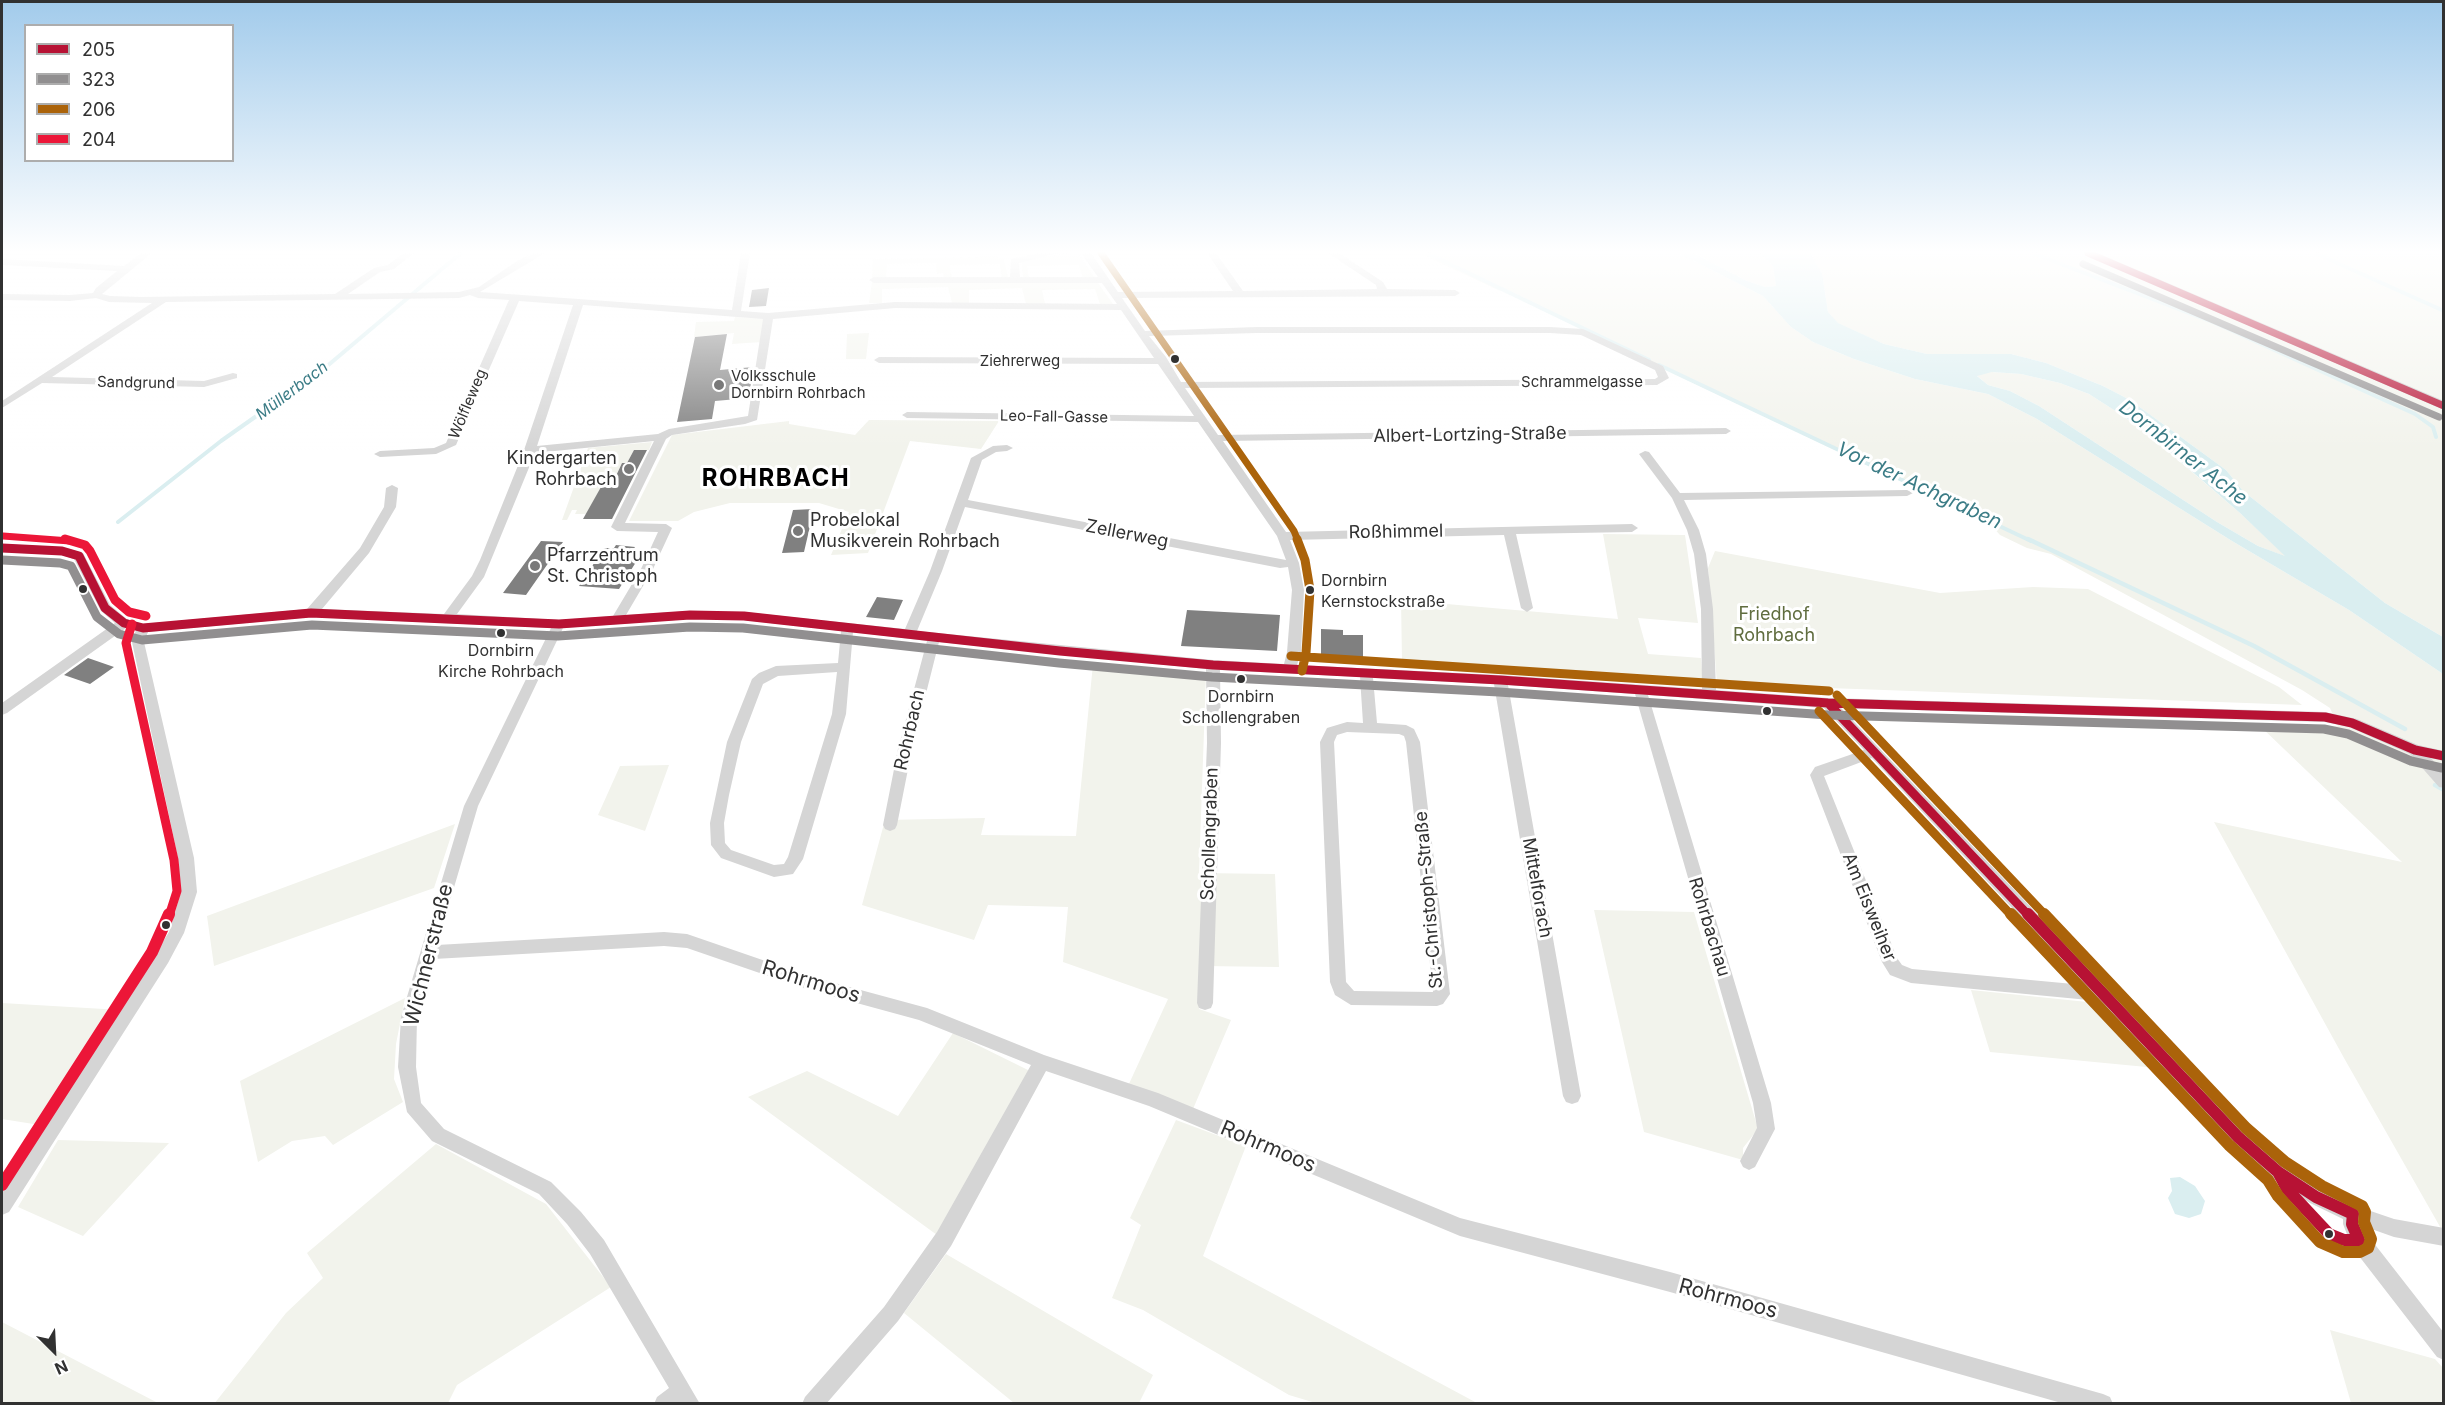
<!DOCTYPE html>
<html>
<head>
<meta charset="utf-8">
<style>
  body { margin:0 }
  #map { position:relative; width:2445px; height:1405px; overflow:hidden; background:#fff; font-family:Inter,sans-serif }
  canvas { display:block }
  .frame { position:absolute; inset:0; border:3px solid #313131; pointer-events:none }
  .legend { position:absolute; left:24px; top:24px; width:210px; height:138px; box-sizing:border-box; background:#fff; border:2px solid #adadad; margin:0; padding:8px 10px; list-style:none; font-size:18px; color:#313131 }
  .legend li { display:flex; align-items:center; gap:12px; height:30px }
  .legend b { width:30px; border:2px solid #adadad }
  .north { position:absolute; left:24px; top:1321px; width:60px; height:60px; -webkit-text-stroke:4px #fff; paint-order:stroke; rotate:156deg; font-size:16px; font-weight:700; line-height:24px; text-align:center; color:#313131 }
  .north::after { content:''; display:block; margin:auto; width:21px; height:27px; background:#313131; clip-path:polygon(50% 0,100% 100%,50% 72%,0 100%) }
</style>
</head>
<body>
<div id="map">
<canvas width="2445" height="1405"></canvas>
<div class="frame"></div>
<ul class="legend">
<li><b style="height:8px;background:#b71234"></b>205</li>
<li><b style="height:8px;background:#918f90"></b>323</li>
<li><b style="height:8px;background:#ab630a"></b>206</li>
<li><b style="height:8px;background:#ec1638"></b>204</li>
</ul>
<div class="north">N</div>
</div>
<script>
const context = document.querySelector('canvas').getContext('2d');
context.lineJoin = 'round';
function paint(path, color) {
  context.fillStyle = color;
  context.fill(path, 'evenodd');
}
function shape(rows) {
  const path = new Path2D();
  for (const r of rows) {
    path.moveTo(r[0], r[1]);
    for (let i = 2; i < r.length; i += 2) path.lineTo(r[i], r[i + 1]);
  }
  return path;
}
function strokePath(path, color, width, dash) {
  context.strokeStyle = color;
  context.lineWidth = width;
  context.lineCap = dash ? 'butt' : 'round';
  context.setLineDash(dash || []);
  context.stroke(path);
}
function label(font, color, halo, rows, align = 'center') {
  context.font = font + ' Inter,sans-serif';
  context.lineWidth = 6;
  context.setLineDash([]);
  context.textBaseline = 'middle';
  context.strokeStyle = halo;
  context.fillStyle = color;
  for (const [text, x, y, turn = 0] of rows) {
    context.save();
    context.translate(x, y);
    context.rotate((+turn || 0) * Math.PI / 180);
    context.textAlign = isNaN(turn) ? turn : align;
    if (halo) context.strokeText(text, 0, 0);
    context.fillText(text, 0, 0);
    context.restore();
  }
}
const green = shape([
  [978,253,998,253,998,258,1004,259,1008,278,1002,279,1000,264,949,265,952,278,944,278,943,273,937,274,936,263,887,264,886,278,872,278,873,259,979,257],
  [1068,253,1078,253,1095,278,1083,279,1079,265,1027,266,1029,278,1023,277,1021,261],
  [1419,253,1678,253,1763,296,1791,327,1813,342,1854,359,1915,379,1988,394,2037,419,2232,541,2349,610,2443,674,2443,1232,2344,1058,2214,822,2402,862,2260,726,2338,726,2330,708,2302,690,2051,554,2027,548,2000,535,1988,522,1685,379,1516,294,1498,290],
  [1693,253,1760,253,1773,266,1776,286,1765,287,1747,281],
  [1810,253,2443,253,2443,637,2385,603,2243,491,2226,470,2130,400,2103,386,2046,363,2011,354,1927,354,1884,344,1837,323,1828,312,1822,273],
  [872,282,1098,283,1113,304,1100,304,1095,289,1042,290,1045,304,1026,304,1022,288,969,290,969,303,952,303,948,287,882,289,882,303,869,303],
  [735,317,765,319,761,342,732,344,734,333,694,337,696,322,734,321],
  [869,333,866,359,846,359,847,334],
  [1992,372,2021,374,2060,383,2089,394,2114,410,2144,431,2240,513,2287,557,2258,546,2217,522,2039,406,2010,391,1988,385,1976,375],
  [869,420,999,421,981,449,910,441,868,553,831,555,849,512,819,503,730,503,694,512,678,521,629,521,672,435,789,421,789,424,855,435],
  [652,442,649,450,634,450,627,463,622,463,616,476,600,476,595,487,601,487,588,514,575,514,577,510,572,510,567,520,562,520,588,448],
  [1603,534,1685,535,1698,623,1638,618,1648,654,1701,658,1703,681,1402,661,1401,600,1618,619],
  [1715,551,1940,593,2033,587,2088,589,2279,687,2302,705,1717,684,1708,568],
  [1093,664,1206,674,1199,873,1275,874,1279,967,1202,966,1199,1009,1231,1020,1193,1109,1128,1086,1168,999,1063,962,1068,907,988,905,974,940,862,905,885,820,985,818,981,835,1076,836],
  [669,765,645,831,598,815,620,766],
  [455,824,434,888,214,966,207,916],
  [1594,910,1694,912,1758,1129,1743,1148,1743,1160,1644,1132],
  [1971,990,2097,1003,2157,1068,1990,1052],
  [405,998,396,1044,394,1079,403,1102,333,1145,325,1136,292,1141,258,1162,240,1081],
  [2,1003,121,1010,46,1126,2,1119],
  [953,1033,1030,1071,937,1235,748,1097,807,1071,898,1116],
  [1176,1120,1246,1146,1203,1256,1477,1403,1319,1404,1289,1395,1143,1310,1112,1298,1141,1225,1130,1218],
  [58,1140,169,1143,83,1236,18,1207],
  [436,1144,546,1204,611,1287,457,1385,448,1403,214,1404,286,1313,323,1278,307,1253],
  [946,1254,1153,1375,1139,1403,1014,1403,904,1313],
  [2,1322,158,1403,2,1403],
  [2330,1330,2435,1359,2443,1368,2443,1403,2351,1403]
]);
const water = shape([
  [1678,253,1693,253,1747,281,1765,287,1776,286,1773,266,1760,253,1810,253,1822,273,1828,312,1838,323,1884,344,1927,354,2011,354,2046,363,2103,386,2130,400,2226,470,2243,491,2385,603,2443,637,2443,674,2349,610,2232,541,2037,419,1988,394,1915,379,1854,359,1813,342,1791,327,1763,296],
  [1992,372,2021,374,2060,383,2089,394,2114,410,2145,431,2240,513,2285,556,2258,546,2217,522,2039,406,2010,391,1988,385,1977,376],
  [2180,1177,2195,1186,2205,1201,2201,1214,2189,1218,2175,1214,2168,1198,2172,1191,2170,1178]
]);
const streamFar1 = shape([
  [1427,253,1649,360],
  [2032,253,2215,323,2415,414,2433,427,2436,437],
  [2315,253,2444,311],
  [1659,365,2031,541],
  [118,522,221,441,326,367,461,253]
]);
const stream = shape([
  [2028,539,2254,646,2405,729],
  [2435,785,2444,790]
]);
const building = shape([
  [769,288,766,306,749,307,752,290],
  [727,334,720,370,753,367,749,398,715,401,712,419,677,422,695,337],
  [634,450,647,450,612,519,583,519,601,487,594,487,600,476,616,476,622,463,627,463],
  [814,509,804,552,782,553,793,510],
  [541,541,563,542,526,595,503,593],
  [616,545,635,547,633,550,643,551,619,589,579,586,604,548,614,548],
  [877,597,903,600,894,620,866,617],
  [1187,610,1280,615,1277,651,1181,646],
  [1321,629,1343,630,1343,635,1363,635,1363,657,1321,655],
  [88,658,114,667,90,684,64,675]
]);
const street = shape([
  [141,253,152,253,102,294,110,296,142,297,335,294,374,268,388,265,403,253,414,253,394,269,380,272,348,294,459,292,479,287,517,261,534,253,545,253,480,292,732,310,741,253,750,253,741,311,768,313,895,302,1117,304,1102,283,874,283,869,280,874,277,1010,277,1011,259,1041,253,1059,253,1019,263,1020,277,1098,277,1081,253,1091,253,1118,292,1233,291,1207,253,1216,253,1243,291,1377,289,1376,285,1328,253,1339,253,1383,282,1387,289,1455,290,1460,293,1455,296,1122,298,1145,331,1257,327,1550,327,1583,329,1663,366,1669,378,1657,385,1185,388,1218,435,1726,428,1731,431,1726,434,1223,441,1286,532,1632,524,1638,528,1632,532,1516,534,1533,608,1527,612,1521,608,1504,535,1290,540,1299,563,1304,590,1301,652,1297,665,1500,675,1702,689,1701,609,1694,554,1687,530,1672,498,1639,454,1645,451,1649,452,1680,493,1907,490,1913,493,1907,496,1684,500,1699,530,1706,554,1713,609,1716,690,1828,698,2325,712,2357,719,2418,745,2444,751,2444,761,2431,758,2444,773,2444,788,2439,787,2410,754,2349,727,2325,722,1841,708,2244,1131,2284,1166,2322,1191,2356,1206,2394,1219,2444,1228,2444,1246,2394,1237,2363,1226,2366,1233,2444,1333,2444,1360,2437,1357,2352,1247,2343,1224,2343,1219,2310,1203,2272,1178,2232,1143,2099,1001,1911,983,1890,975,1882,962,1810,775,1815,767,1864,750,1824,708,1648,695,1771,1103,1775,1129,1755,1167,1749,1170,1743,1167,1740,1161,1757,1128,1753,1103,1635,694,1508,685,1581,1096,1578,1102,1572,1104,1566,1102,1563,1096,1494,684,1373,678,1377,723,1406,725,1414,729,1420,742,1450,994,1443,1004,1437,1006,1351,1005,1335,995,1330,982,1320,742,1327,728,1347,722,1363,723,1360,677,1220,670,1221,743,1213,1003,1211,1008,1205,1010,1199,1008,1197,1003,1207,743,1206,669,939,642,912,749,897,825,895,829,890,831,885,829,883,825,898,749,927,641,853,632,846,714,803,859,793,874,774,877,721,858,711,845,710,823,727,742,752,679,759,673,776,666,838,663,841,631,744,620,690,619,563,628,478,806,437,945,664,932,687,934,809,976,927,1008,1044,1055,1158,1093,1460,1218,1670,1272,2103,1394,2110,1397,2113,1404,2065,1404,1670,1292,1460,1236,1149,1106,1046,1071,951,1246,898,1321,826,1404,802,1404,805,1397,884,1307,937,1232,1031,1065,919,1020,809,990,687,948,664,946,434,959,417,1017,416,1067,421,1103,444,1129,551,1182,581,1212,604,1240,700,1404,654,1404,657,1397,669,1388,590,1254,567,1224,539,1194,432,1141,407,1112,398,1067,401,1017,464,806,551,628,311,617,148,632,144,642,194,858,197,892,184,933,168,963,9,1212,2,1215,2,1190,156,953,169,932,181,892,178,858,132,642,136,630,126,628,7,713,2,715,2,703,115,623,101,611,74,559,61,555,2,552,2,544,62,547,83,553,110,605,128,620,143,624,307,609,360,548,384,507,386,488,392,485,398,488,396,507,369,553,322,609,444,614,472,576,480,560,523,453,573,305,519,301,456,445,436,454,380,457,374,454,380,451,434,448,446,443,509,300,478,298,470,295,459,298,166,302,52,377,204,381,233,373,237,374,237,378,204,387,42,383,2,408,2,401,152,303,109,302,96,298,70,301,2,300,2,294,70,295,93,293,96,288,117,271,2,265,2,259,124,266,141,253],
  [583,305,763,319,748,416,669,429,658,434,537,446,583,305],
  [895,308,1121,310,1154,358,879,357,874,360,879,363,1158,364,1194,416,907,412,902,415,907,418,1198,422,1277,536,1286,560,968,500,982,460,996,452,1007,451,1013,448,1007,445,993,446,971,458,930,571,905,629,744,612,690,611,626,615,653,569,672,528,666,524,625,523,666,439,672,435,745,424,757,420,773,319,895,308],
  [1257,333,1550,333,1581,335,1655,370,1658,377,1655,379,1181,382,1166,357,1149,336,1257,333],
  [654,441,611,527,617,531,658,532,641,569,613,616,559,620,457,614,484,577,535,453,654,441],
  [965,507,1280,568,1288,567,1292,590,1287,652,1284,664,1213,660,917,631,942,571,965,507],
  [837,672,832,714,788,857,784,864,774,865,731,850,725,843,724,823,729,795,741,742,763,684,778,676,837,672],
  [1347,732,1399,734,1404,736,1406,742,1433,992,1354,991,1346,982,1334,742,1337,735,1347,732],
  [1872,758,2084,985,1912,969,1902,965,1897,958,1824,776,1872,758]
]);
const secondary = shape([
  [2082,253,2098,253,2444,401,2444,410,2082,253]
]);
const bus1Far2 = shape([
  [2088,253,2444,406]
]);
const bus1Far1 = shape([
  [2,548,62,551,79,556,105,608,124,623,143,628,311,613,559,624,690,615,744,616,1060,651,1213,665,1500,680,1828,703,2325,717,2352,723,2415,750,2444,756],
  [2029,916,1828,703,2029,916]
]);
const bus1 = shape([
  [2028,914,2238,1137,2028,914],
  [2238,1137,2278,1172],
  [2278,1172,2316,1197,2353,1214,2352,1224,2359,1240,2344,1240,2329,1234,2287,1189,2278,1172]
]);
const bus2Far1 = shape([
  [2083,264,2439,417]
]);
const bus2 = shape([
  [2,560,60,563,71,566,97,617,119,634,142,640,312,625,558,636,690,627,743,628,1059,663,1212,677,1499,692,1828,715,2324,729,2348,734,2411,761,2442,768]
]);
const bus3Far2 = shape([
  [1101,253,1294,531,1298,541]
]);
const bus3Far1 = shape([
  [1297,539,1305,560,1310,590,1306,653,1302,671],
  [1291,656,1829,691],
  [1837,695,2046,916],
  [1819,711,2012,916]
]);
const bus3 = shape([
  [2011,914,2229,1145,2268,1180,2278,1196,2320,1242,2343,1252,2360,1252,2368,1248,2371,1239,2364,1222,2365,1212,2362,1206,2322,1186,2285,1162,2246,1128,2044,914]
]);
const bus4Far2 = shape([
  [3,536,70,541]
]);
const bus4Far1 = shape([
  [65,539,85,545,90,551,115,600,129,612,146,616],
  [132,624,126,643,174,860,177,891,169,916]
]);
const bus4 = shape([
  [2,1185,152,952,169,914]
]);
const markers = [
  [1175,359,5,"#313131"],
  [719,385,6,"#797979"],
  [629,469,6,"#797979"],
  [798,531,6,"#797979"],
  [535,566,6,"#797979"],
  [83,589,5,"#313131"],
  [1310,590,5,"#313131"],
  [501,633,5,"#313131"],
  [1241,679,5,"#313131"],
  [1767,711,5,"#313131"],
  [166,925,5,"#313131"],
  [2329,1234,5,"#313131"]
];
const farStreetnames = [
  ["Ziehrerweg",1020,361],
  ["Schrammelgasse",1582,382],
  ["Sandgrund",136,383,1],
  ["Wölfleweg",468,404,-67],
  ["Leo-Fall-Gasse",1054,417,1]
];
const farPoinames = [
  ["Volksschule",731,376],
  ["Dornbirn Rohrbach",731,393]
];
const farWaternames = [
  ["Müllerbach",292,391,-37]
];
const busNames = [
  ["Dornbirn",1321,581,"left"],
  ["Kernstockstraße",1321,602,"left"],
  ["Dornbirn",501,651],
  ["Kirche Rohrbach",501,672],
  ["Dornbirn",1241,697],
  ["Schollengraben",1241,718]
];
const streetNames = [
  ["Albert-Lortzing-Straße",1470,435,-1],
  ["Roßhimmel",1396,532,-1],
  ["Zellerweg",1127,534,11],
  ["Rohrbach",910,730,-77],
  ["Schollengraben",1210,834,-88],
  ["Mittelforach",1537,888,80],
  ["St.-Christoph-Straße",1429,900,-95],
  ["Am Eisweiher",1869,907,68],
  ["Rohrbachau",1709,927,73]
];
const poiNames = [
  ["Kindergarten",617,459,"right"],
  ["Rohrbach",617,480,"right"],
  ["Probelokal",810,521],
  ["Musikverein Rohrbach",810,542],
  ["Pfarrzentrum",547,556],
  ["St. Christoph",547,577]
];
const parkNames = [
  ["Friedhof",1774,615],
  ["Rohrbach",1774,636]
];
const waterNames = [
  ["Dornbirner Ache",2183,453,38],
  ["Vor der Achgraben",1919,486,25]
];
const nearStreetnames = [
  ["Wichnerstraße",429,955,-76],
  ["Rohrmoos",811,982,17],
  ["Rohrmoos",1268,1147,23],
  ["Rohrmoos",1728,1299,15]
];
const districtNames = [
  ["ROHRBACH",776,479]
];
paint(green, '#f2f3ec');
paint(water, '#daeef0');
strokePath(streamFar1, '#daeef0', 4);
strokePath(stream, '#daeef0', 4.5);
paint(building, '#808080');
paint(street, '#d5d5d5');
paint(secondary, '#cfcfcf');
strokePath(bus1Far2, '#b71234', 7);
strokePath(bus1Far1, '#b71234', 9);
strokePath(bus1, '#b71234', 12);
strokePath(bus2Far1, '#918f90', 7);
strokePath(bus2, '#918f90', 9);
strokePath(bus3Far2, '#ab630a', 7);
strokePath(bus3Far1, '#ab630a', 9);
strokePath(bus3, '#ab630a', 12);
strokePath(bus4Far2, '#ec1638', 7);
strokePath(bus4Far1, '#ec1638', 9);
strokePath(bus4, '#ec1638', 12);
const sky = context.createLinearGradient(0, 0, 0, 450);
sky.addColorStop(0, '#a2cbeb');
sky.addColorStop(0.56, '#fff');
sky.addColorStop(1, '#ffffff00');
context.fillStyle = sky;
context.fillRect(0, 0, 2445, 450);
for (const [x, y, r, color] of markers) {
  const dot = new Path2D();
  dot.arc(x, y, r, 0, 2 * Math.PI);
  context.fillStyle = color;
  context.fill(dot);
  strokePath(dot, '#fff', 2);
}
label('15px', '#313131', '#fff', farStreetnames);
label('15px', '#313131', '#fff', farPoinames, 'left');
label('italic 16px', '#3b7c86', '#fff', farWaternames);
label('16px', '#313131', '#fff', busNames);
label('18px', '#313131', '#fff', streetNames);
label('18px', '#313131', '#fff', poiNames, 'left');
label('18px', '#606d3f', '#fff', parkNames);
label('italic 20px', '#3b7c86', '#fff', waterNames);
label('21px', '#313131', '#fff', nearStreetnames);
context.letterSpacing = '1.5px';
label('bold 24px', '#000', '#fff', districtNames);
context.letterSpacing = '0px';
</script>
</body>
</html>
